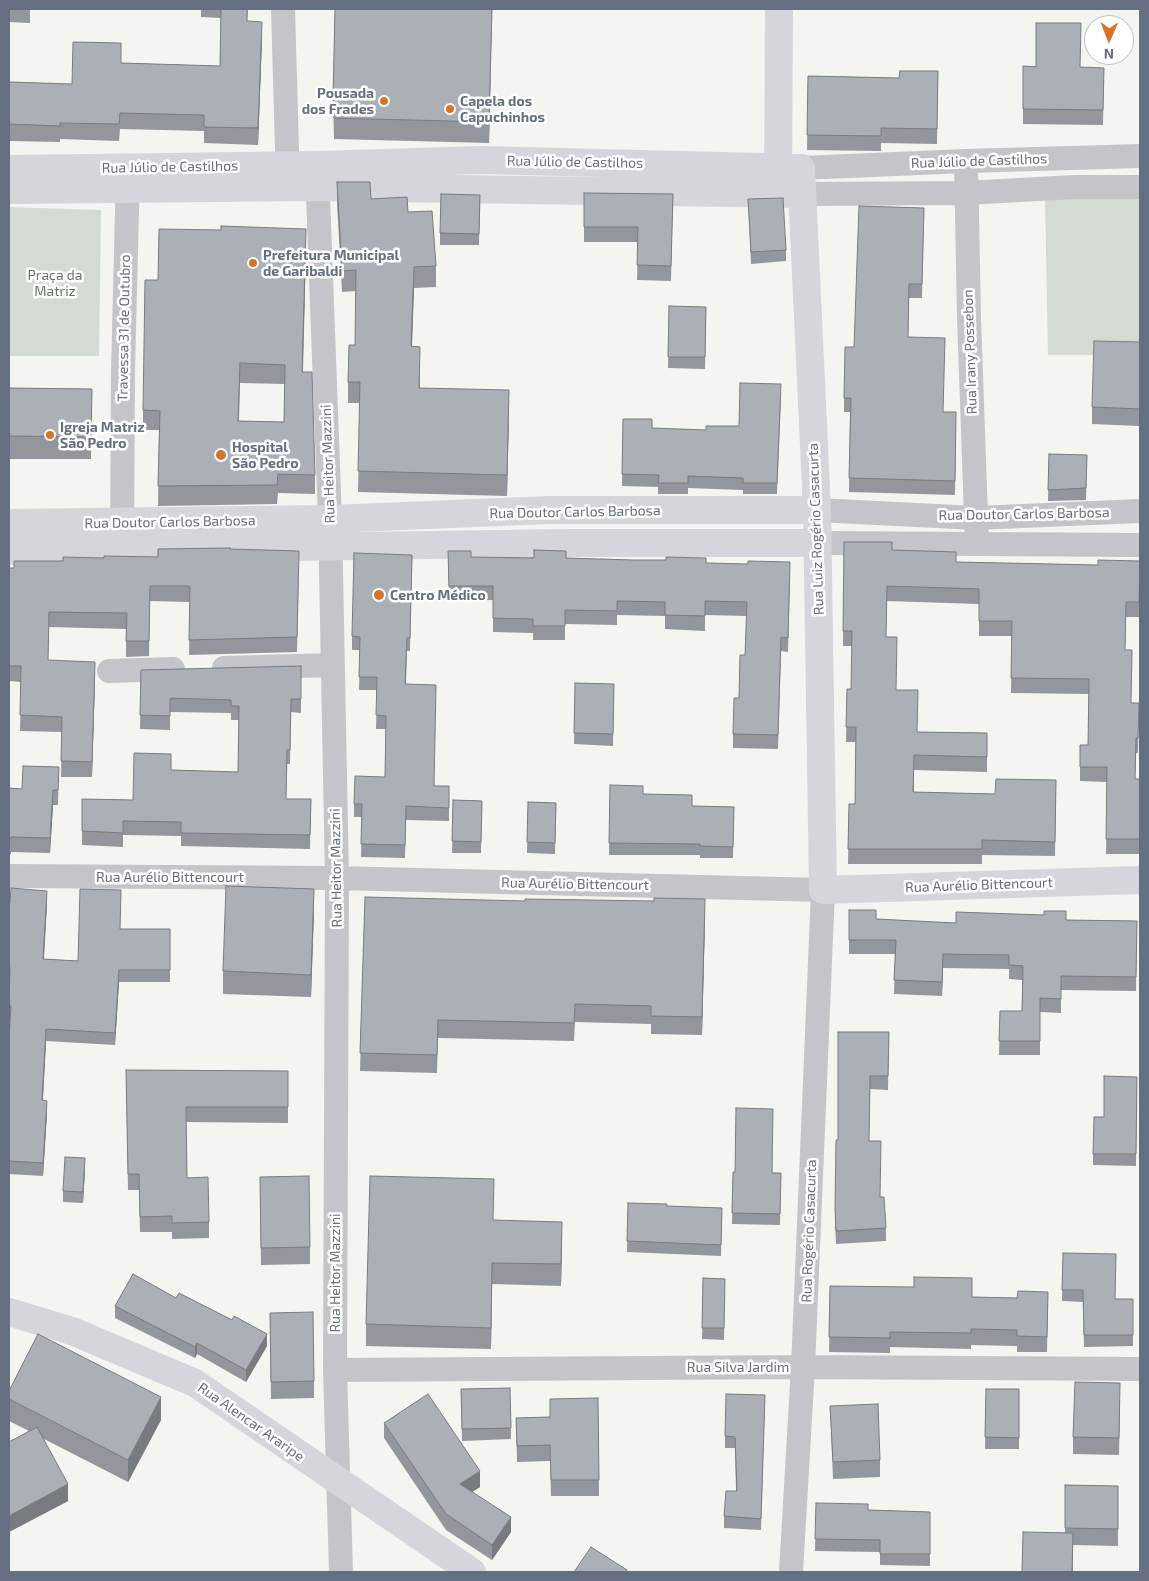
<!DOCTYPE html>
<html>
<head>
<meta charset="utf-8">
<style>
  body { margin:0 }
  #map { position:relative; width:1149px; height:1581px; overflow:hidden; background:#f4f5f1; font-family:"Exo 2",sans-serif }
  canvas { display:block }
  .frame { position:absolute; inset:0; border:10px solid #656f81; pointer-events:none }
  .north { position:absolute; left:1084px; top:15px; width:50px; height:50px; box-sizing:border-box; background:#fff; border:1px solid #c1c5cd; border-radius:50%; rotate:181deg; font-size:14px; font-weight:700; line-height:20px; text-align:center; color:#656f81 }
  .north::after { content:''; display:block; margin:auto; width:18px; height:22px; background:#d9732c; clip-path:polygon(50% 0,100% 100%,50% 72%,0 100%) }
</style>
</head>
<body>
<div id="map">
<canvas width="1149" height="1581"></canvas>
<div class="frame"></div>
<div class="north">N</div>
</div>
<script>
const context = document.querySelector('canvas').getContext('2d');
context.lineJoin = 'round';
function paint(path, color) {
  context.fillStyle = color;
  context.fill(path, 'evenodd');
}
function shape(rows) {
  const path = new Path2D();
  for (const r of rows) {
    path.moveTo(r[0], r[1]);
    for (let i = 2; i < r.length; i += 2) path.lineTo(r[i], r[i + 1]);
  }
  return path;
}
function strokePath(path, color, width, dash) {
  context.strokeStyle = color;
  context.lineWidth = width;
  context.lineCap = dash ? 'butt' : 'round';
  context.setLineDash(dash || []);
  context.stroke(path);
}
function label(font, color, halo, rows, align = 'center') {
  context.font = font + ' "Exo 2",sans-serif';
  context.lineWidth = 5;
  context.setLineDash([]);
  context.textBaseline = 'middle';
  context.strokeStyle = halo;
  context.fillStyle = color;
  for (const [text, x, y, turn = 0] of rows) {
    context.save();
    context.translate(x, y);
    context.rotate((+turn || 0) * Math.PI / 180);
    context.textAlign = isNaN(turn) ? turn : align;
    if (halo) context.strokeText(text, 0, 0);
    context.fillText(text, 0, 0);
    context.restore();
  }
}
const green = shape([
  [1045,197,1140,197,1140,355,1048,355],
  [9,207,101,210,99,356,9,356]
]);
const street = shape([
  [283,9,288,184],
  [966,161,969,318,977,544],
  [801,168,966,161,1140,156],
  [317,169,330,519,337,878,335,1370,341,1572],
  [802,194,966,193,1074,187,1140,187],
  [817,510,976,518,1140,511],
  [122,540,123,371,128,171],
  [818,543,1140,545],
  [224,668,332,665],
  [109,671,173,669],
  [9,876,337,878,823,890,803,1367,791,1572],
  [335,1370,803,1367,1140,1369]
]);
const secondary = shape([
  [9,169,317,165,481,160,801,168,817,510,823,890,1140,880],
  [778,185,779,9],
  [9,190,317,187,802,194],
  [9,523,330,519,550,510,817,510],
  [9,551,567,543,818,543],
  [9,1312,72,1331,195,1383,472,1572]
]);
const wall = shape([
  [9,9,30,9,30,23,9,22],
  [201,9,248,9,247,21,262,38,258,145,204,143,204,131,120,129,119,141,60,139,60,142,9,141,9,82,72,84,121,63,220,66,221,18,201,17],
  [320,9,492,9,489,143,334,139,333,97,335,10,320,10],
  [1023,66,1104,68,1103,125,1023,124],
  [938,71,937,144,881,143,881,151,807,150,808,76,899,78],
  [337,182,371,199,408,212,436,266,436,287,414,288,412,346,420,368,420,388,509,411,507,496,358,492,360,403,348,403,348,382,355,345,356,291,342,292,337,203],
  [584,193,673,194,671,281,637,280,638,242,584,242],
  [480,195,479,245,440,245,440,233],
  [748,199,786,250,786,261,751,264],
  [924,208,922,298,909,298,908,337,943,412,956,426,955,495,849,492,850,412,844,412,844,398],
  [306,248,303,372,315,475,315,494,278,493,277,504,158,506,159,430,143,430,143,410,158,280],
  [240,383,285,384,284,422,239,421],
  [669,306,706,319,705,369,668,368],
  [1140,342,1140,426,1092,424,1092,407],
  [9,388,92,389,91,459,9,459],
  [781,396,777,494,743,494,743,490,688,488,688,494,658,494,658,487,622,486,623,419,652,428,706,430,739,426],
  [1049,454,1087,455,1086,500,1048,501],
  [844,542,956,562,1098,565,1140,561,1139,617,1126,617,1125,650,1131,703,1139,703,1138,753,1136,753,1135,779,1140,779,1140,854,1106,854,1107,782,1080,781,1080,745,1088,745,1089,694,1011,693,1012,636,979,636,979,604,887,601,886,637,896,690,917,732,987,733,987,772,914,770,914,792,995,794,1056,780,1055,856,982,855,982,864,848,864,849,804,855,804,856,742,846,742,847,689,851,689,852,646,843,646],
  [230,549,299,566,297,652,189,655,190,602,150,601,149,656,126,657,126,629,49,627,48,660,95,677,92,777,61,777,62,732,20,731,21,682,9,681,9,568,14,568,63,561,104,558,158,557],
  [448,551,471,557,566,558,706,563,790,576,788,652,781,651,778,749,733,748,733,734,745,655,747,616,705,615,705,631,665,629,665,616,617,615,617,625,565,624,565,640,533,640,533,633,493,632,493,600,449,601],
  [412,555,410,651,407,651,406,684,435,786,449,799,449,821,406,820,405,858,361,857,362,817,354,817,354,804,385,777,386,729,376,729,377,690,359,690,360,650,352,650,352,636],
  [141,670,301,680,301,713,291,712,290,764,287,764,286,799,311,799,310,849,181,846,181,836,123,835,123,847,82,845,82,799,133,800,171,770,238,772,239,720,231,720,231,713,170,712,170,730,140,729],
  [575,683,614,684,613,746,574,744],
  [59,767,58,805,53,805,50,853,11,852,11,854,9,854,9,788,22,789],
  [610,785,692,806,734,807,733,858,700,858,700,855,609,855],
  [453,800,482,801,481,853,452,853],
  [528,802,556,803,555,854,527,853],
  [365,897,705,917,702,1035,651,1034,651,1024,575,1022,574,1041,438,1038,437,1073,360,1071],
  [9,903,47,903,44,959,78,961,120,929,170,929,170,982,119,982,115,1045,46,1041,43,1101,47,1113,43,1176,9,1174,9,1038,10,1018,9,1018],
  [849,910,876,919,956,923,1066,920,1137,921,1136,991,1061,990,1061,1013,1040,1012,1040,1055,999,1055,1000,1011,1022,1011,1022,980,1009,979,1009,969,943,968,942,996,894,994,895,954,849,954],
  [314,911,311,997,223,994,223,971],
  [889,1032,888,1090,870,1089,869,1141,886,1228,886,1241,836,1244,835,1221,836,1140,838,1140],
  [126,1070,288,1071,288,1123,186,1122,187,1178,209,1222,209,1238,172,1239,172,1232,140,1232,139,1190,128,1190],
  [1137,1077,1136,1166,1093,1165,1093,1154,1104,1117],
  [85,1170,83,1203,63,1202,63,1191],
  [733,1172,781,1173,780,1225,732,1224],
  [260,1194,310,1247,310,1264,261,1265],
  [628,1203,667,1206,722,1208,721,1256,627,1252],
  [494,1220,562,1243,561,1286,492,1284,491,1349,366,1346,366,1324],
  [1063,1253,1116,1299,1133,1299,1133,1346,1084,1347,1083,1302,1062,1301],
  [703,1278,725,1279,724,1340,702,1339],
  [830,1286,972,1297,1017,1298,1048,1292,1047,1352,1017,1352,1017,1346,971,1345,971,1349,890,1347,890,1353,829,1352],
  [176,1298,232,1320,267,1346,246,1382,197,1354,195,1358,115,1318,115,1306],
  [270,1313,314,1381,314,1398,271,1399],
  [461,1389,511,1428,511,1439,462,1441],
  [986,1389,1019,1389,1019,1449,985,1449],
  [9,1391,161,1420,128,1482,44,1439,68,1501,9,1532,9,1442,29,1431,9,1421],
  [765,1395,761,1530,724,1528,724,1516,736,1491,735,1448,725,1448,725,1436],
  [598,1398,599,1496,551,1496,550,1461,517,1462,516,1418,550,1417],
  [1120,1400,1119,1455,1073,1454,1073,1437],
  [830,1406,880,1460,880,1477,833,1479],
  [384,1423,480,1487,472,1492,511,1532,492,1560,446,1530,384,1438],
  [1065,1485,1118,1486,1118,1546,1073,1545,1073,1572,1022,1572,1065,1533],
  [816,1503,868,1510,930,1512,930,1566,880,1565,880,1552,815,1551]
]);
const shadedWall = shape([
  [492,9,489,143,489,122],
  [262,22,262,38,258,145,258,128],
  [306,229,306,248,302,391,302,372],
  [414,267,414,288,411,367,411,346],
  [509,390,509,411,507,496,507,475],
  [95,662,95,677,92,777,92,762],
  [53,790,53,805,50,853,50,838],
  [314,889,314,911,311,997,311,975],
  [47,891,47,903,43,971,43,959],
  [705,899,705,917,702,1035,702,1017],
  [943,954,943,968,942,996,942,982],
  [119,970,119,982,115,1045,115,1033],
  [46,1029,46,1041,42,1113,42,1100],
  [47,1101,47,1113,43,1176,43,1163],
  [85,1158,85,1170,83,1203,83,1192],
  [562,1222,562,1243,561,1286,561,1264],
  [492,1263,492,1284,491,1349,491,1328],
  [267,1334,267,1346,246,1382,246,1370],
  [197,1343,197,1354,195,1358,195,1347],
  [161,1397,161,1420,128,1482,128,1460],
  [480,1471,480,1487,460,1500,460,1484],
  [68,1484,68,1501,9,1532,9,1516],
  [511,1517,511,1532,492,1560,492,1545]
]);
const building = shape([
  [221,9,247,9,247,21,262,22,258,128,204,127,204,115,120,113,119,124,60,123,60,126,9,124,9,82,72,84,73,42,121,43,121,63,220,66,221,9],
  [335,9,492,9,489,122,334,118,333,97,335,9],
  [1036,23,1081,23,1080,67,1104,68,1103,110,1023,109,1023,66,1036,67,1036,23],
  [900,71,938,71,937,129,881,128,881,136,807,135,808,76,899,78,900,71],
  [337,182,370,182,371,199,407,197,408,212,432,211,436,266,414,267,411,346,420,347,419,388,509,390,507,475,358,471,360,382,348,382,349,345,355,345,356,270,342,271,337,182],
  [584,193,673,194,671,266,637,265,638,227,584,227,584,193],
  [441,194,480,195,479,234,440,233,441,194],
  [783,198,786,250,751,252,748,199,783,198],
  [859,206,924,208,922,284,909,284,908,337,945,338,943,412,956,412,955,481,849,478,851,398,844,398,845,347,854,347,859,206],
  [221,226,306,229,302,372,312,372,315,475,278,474,277,485,158,486,160,411,143,410,145,280,158,280,159,229,221,230,221,226],
  [240,363,285,365,284,422,238,421,240,363],
  [669,306,706,307,705,357,668,357,669,306],
  [1094,341,1140,342,1140,409,1092,407,1094,341],
  [740,383,781,384,777,483,743,483,743,478,688,476,688,483,658,483,659,475,622,474,623,419,652,419,652,428,706,430,706,426,739,426,740,383],
  [9,388,92,389,91,437,9,436,9,388],
  [1049,454,1087,455,1086,488,1048,490,1049,454],
  [844,542,892,542,892,550,956,552,956,562,1098,565,1098,560,1140,561,1139,602,1126,602,1125,650,1132,650,1131,703,1139,703,1138,738,1136,738,1135,779,1140,779,1140,839,1106,839,1107,767,1080,767,1080,745,1088,745,1089,679,1011,678,1012,621,979,621,979,589,887,586,886,637,897,637,896,690,918,690,917,732,987,733,987,757,914,755,913,792,995,794,996,779,1056,780,1055,842,982,840,982,849,848,849,849,804,855,804,856,727,846,727,847,689,851,689,852,631,843,631,844,542],
  [230,548,230,549,299,551,297,637,189,640,190,586,150,586,149,641,126,641,127,613,49,612,48,660,95,662,92,762,61,761,62,717,20,715,21,666,9,666,9,568,14,568,14,561,63,561,63,557,104,558,104,556,158,557,158,549,230,548],
  [534,550,566,551,566,558,633,560,666,560,666,557,706,558,706,563,748,564,748,561,790,562,788,638,781,637,778,735,733,734,734,698,739,698,740,655,745,655,747,602,705,601,705,616,665,615,665,602,617,601,617,611,565,610,565,626,533,626,533,619,493,618,493,586,449,586,448,551,471,551,471,557,534,558,534,550],
  [354,553,412,555,410,638,407,638,405,684,436,685,434,786,449,786,449,808,406,806,405,845,361,844,362,804,354,804,355,776,385,777,386,716,376,715,377,677,359,677,360,637,352,636,354,553],
  [301,666,301,699,291,699,290,750,287,750,286,799,311,799,310,835,181,833,181,822,123,821,123,833,82,831,82,799,133,800,134,753,171,754,171,770,238,772,239,706,231,706,231,700,170,698,170,716,140,715,141,670,301,666],
  [575,683,614,684,613,734,574,733,575,683],
  [23,766,59,767,58,790,53,790,50,838,11,837,11,839,9,839,9,788,22,789,23,766],
  [610,785,643,786,643,794,692,795,692,806,734,807,733,847,700,846,700,844,609,843,610,785],
  [453,800,482,801,481,842,452,841,453,800],
  [528,802,556,803,555,843,527,842,528,802],
  [226,886,314,889,311,975,223,971,226,886],
  [11,888,47,891,43,959,78,961,80,889,121,890,120,929,170,929,170,970,119,970,115,1033,46,1029,42,1100,47,1101,43,1163,9,1161,9,1038,11,1006,9,1006,10,967,9,967,9,903,10,903,11,888],
  [365,897,525,901,525,899,654,901,654,898,705,899,702,1017,651,1016,651,1006,575,1004,574,1023,438,1020,437,1055,360,1053,365,897],
  [849,910,876,910,876,919,956,923,956,912,1044,915,1044,911,1066,911,1066,920,1137,921,1136,977,1061,976,1061,999,1040,998,1040,1041,999,1041,1000,1011,1022,1011,1023,966,1009,965,1009,955,943,954,942,982,894,980,896,940,849,940,849,910],
  [838,1032,889,1032,888,1076,870,1076,869,1141,881,1141,880,1197,884,1197,886,1228,836,1231,835,1208,836,1140,838,1140,838,1032],
  [126,1070,288,1071,288,1107,186,1107,187,1178,208,1177,209,1222,172,1223,172,1216,140,1217,139,1174,128,1174,126,1070],
  [1104,1076,1137,1077,1136,1154,1093,1154,1094,1117,1104,1117,1104,1076],
  [736,1108,773,1109,772,1173,781,1173,780,1214,732,1213,733,1172,735,1172,736,1108],
  [65,1157,85,1158,83,1192,63,1191,65,1157],
  [309,1176,310,1247,261,1248,260,1177,309,1176],
  [370,1176,494,1179,493,1220,562,1222,561,1264,492,1263,491,1328,366,1324,370,1176],
  [628,1203,667,1204,667,1206,722,1208,721,1245,627,1241,628,1203],
  [1063,1253,1116,1254,1115,1299,1133,1299,1133,1335,1084,1335,1083,1290,1062,1290,1063,1253],
  [133,1274,176,1298,179,1293,232,1320,234,1316,267,1334,246,1370,197,1343,195,1347,115,1306,133,1274],
  [914,1277,972,1278,972,1297,1017,1298,1018,1291,1048,1292,1047,1337,1017,1336,1017,1330,971,1329,971,1333,890,1332,890,1338,829,1337,830,1286,914,1287,914,1277],
  [703,1278,725,1279,724,1328,702,1328,703,1278],
  [313,1312,314,1381,271,1382,270,1313,313,1312],
  [38,1334,161,1397,128,1460,9,1399,9,1391,38,1334],
  [1075,1382,1120,1383,1119,1438,1073,1437,1075,1382],
  [510,1388,511,1428,462,1429,461,1389,510,1388],
  [986,1389,1019,1389,1019,1438,985,1437,986,1389],
  [428,1394,480,1471,460,1484,511,1517,492,1545,446,1514,384,1423,428,1394],
  [726,1394,765,1395,761,1519,724,1516,726,1491,737,1491,735,1437,725,1436,726,1394],
  [598,1398,599,1480,551,1480,550,1445,517,1446,516,1418,550,1417,550,1399,598,1398],
  [878,1404,880,1460,833,1462,830,1406,878,1404],
  [37,1427,68,1484,9,1516,9,1442,37,1427],
  [1065,1485,1118,1486,1118,1529,1065,1528,1065,1485],
  [816,1503,868,1504,868,1510,930,1512,930,1554,880,1554,880,1540,815,1539,816,1503],
  [1023,1532,1073,1533,1072,1572,1022,1572,1023,1532],
  [591,1547,627,1570,626,1572,574,1572,591,1547]
]);
const markers = [
  [384,101,5,"#d9732c"],
  [450,109,5,"#d9732c"],
  [253,263,5,"#d9732c"],
  [50,435,5,"#d9732c"],
  [221,455,6,"#d9732c"],
  [379,595,6,"#d9732c"]
];
const poiNames = [
  ["Pousada",374,93,"right"],
  ["dos Frades",374,109,"right"],
  ["Capela dos",460,101],
  ["Capuchinhos",460,117],
  ["Prefeitura Municipal",263,255],
  ["de Garibaldi",263,271],
  ["Igreja Matriz",60,427],
  ["São Pedro",60,443],
  ["Hospital",232,447],
  ["São Pedro",232,463],
  ["Centro Médico",390,595]
];
const streetNames = [
  ["Rua Júlio de Castilhos",979,161,-2],
  ["Rua Júlio de Castilhos",575,162,1],
  ["Rua Júlio de Castilhos",170,167,-1],
  ["Travessa 31 de Outubro",124,328,-89],
  ["Rua Irany Possebon",970,352,-92],
  ["Rua Heitor Mazzini",328,464,-92],
  ["Rua Doutor Carlos Barbosa",575,512,-1],
  ["Rua Doutor Carlos Barbosa",1024,514,-1],
  ["Rua Doutor Carlos Barbosa",170,522,-1],
  ["Rua Luiz Rogério Casacurta",816,529,-92],
  ["Rua Heitor Mazzini",336,868,-91],
  ["Rua Aurélio Bittencourt",170,877],
  ["Rua Aurélio Bittencourt",575,884,1],
  ["Rua Aurélio Bittencourt",979,885,-2],
  ["Rua Rogério Casacurta",809,1231,-88],
  ["Rua Heitor Mazzini",335,1273,-90],
  ["Rua Silva Jardim",738,1367],
  ["Rua Alencar Araripe",251,1422,35]
];
const parkNames = [
  ["Praça da",55,275],
  ["Matriz",55,291]
];
paint(green, '#d4dbd2');
strokePath(street, '#c3c5c9', 24);
strokePath(secondary, '#d4d6dc', 28);
paint(wall, '#93979d');
paint(shadedWall, '#787b80');
paint(building, '#abb0b7');
strokePath(building, '#787b80', 1);
for (const [x, y, r, color] of markers) {
  const dot = new Path2D();
  dot.arc(x, y, r, 0, 2 * Math.PI);
  context.fillStyle = color;
  context.fill(dot);
  strokePath(dot, '#fff', 2);
}
label('bold 14px', '#656f81', '#fff', poiNames, 'left');
label('14px', '#656f81', '#fff', streetNames);
label('14px', '#647864', '#fff', parkNames);
</script>
</body>
</html>
